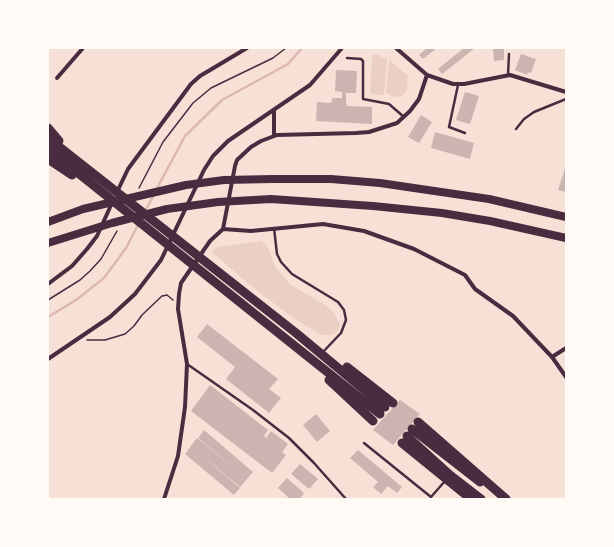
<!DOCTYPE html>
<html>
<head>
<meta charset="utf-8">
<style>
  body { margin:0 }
  #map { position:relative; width:614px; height:547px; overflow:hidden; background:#f7e1d7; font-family:"Space Grotesk",sans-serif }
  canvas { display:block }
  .frame { position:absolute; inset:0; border:49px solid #fffaf5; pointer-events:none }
</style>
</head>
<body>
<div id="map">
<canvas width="614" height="547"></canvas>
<div class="frame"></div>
</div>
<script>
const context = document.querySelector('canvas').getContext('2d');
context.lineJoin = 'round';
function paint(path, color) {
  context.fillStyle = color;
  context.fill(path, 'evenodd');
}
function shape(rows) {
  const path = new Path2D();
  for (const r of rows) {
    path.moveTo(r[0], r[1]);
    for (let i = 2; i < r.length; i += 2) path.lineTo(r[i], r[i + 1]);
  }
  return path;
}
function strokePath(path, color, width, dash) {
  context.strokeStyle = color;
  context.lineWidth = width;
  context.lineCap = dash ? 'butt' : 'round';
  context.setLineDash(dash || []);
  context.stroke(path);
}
const green = shape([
  [375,54,387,59,384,95,371,94,370,91,372,58],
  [389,60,408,76,407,90,402,96,394,97,386,93],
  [262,241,268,248,276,268,291,285,324,304,334,313,340,324,338,331,332,335,321,335,289,315,251,286,212,252,217,247]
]);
const stream = shape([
  [156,190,185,136,222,100,288,64,302,48],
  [145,211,154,195],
  [48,317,76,300,104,278,126,248,138,225]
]);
const building = shape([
  [427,48,437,48,423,59,419,55],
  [464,48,475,48,442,74,438,69],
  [493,48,504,48,504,60,494,61],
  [521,54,536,59,531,73,528,72,527,75,515,70],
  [336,70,357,71,356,93,346,93,346,102,347,106,372,107,372,124,316,121,317,102,329,103,332,102,332,98,342,98,342,92,335,91],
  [465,92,479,96,470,124,456,120],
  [421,115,432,122,419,143,408,137],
  [435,132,474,143,470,159,431,148],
  [566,165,566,192,558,190],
  [207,324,278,379,269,389,281,398,269,413,226,379,235,367,197,337],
  [210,385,268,430,264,436,266,438,271,431,288,444,282,452,286,455,272,473,191,411],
  [400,400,420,414,393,445,373,430],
  [316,414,330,431,317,442,303,425],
  [204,430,253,472,247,479,198,438],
  [197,438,247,479,240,487,191,446],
  [191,446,240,488,234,495,185,454],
  [358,450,402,487,397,493,388,486,381,494,373,487,378,482,350,458],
  [300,464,318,479,309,489,291,474],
  [287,478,304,493,300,499,290,499,278,488]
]);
const path = shape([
  [139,188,163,142,193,103,211,88,273,58,286,48],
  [48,300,80,280,90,271,101,259,117,231],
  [87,340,105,340,125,334,134,326,142,315,162,296,167,295,173,300]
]);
const service = shape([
  [347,58,361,59,363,61,363,99,389,104,404,117],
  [508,75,509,54],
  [458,85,449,127,465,133],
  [516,129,524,119,534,112,566,99],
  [274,228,277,254,281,262,292,274,338,302,344,310,346,320,341,333,322,353],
  [187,364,253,410,289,438,314,463,346,499],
  [364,443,431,497,445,481]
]);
const minor = shape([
  [396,48,427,75,453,84,464,84,510,75,566,92],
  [57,78,83,48],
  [274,136,274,110],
  [117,192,128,169,191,84,200,76,247,48],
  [223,229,251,231,323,224,364,231,414,249,465,275,475,289,513,316,552,357,566,377],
  [223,229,235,166,237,160,251,147,261,141,277,135,356,133,369,132,397,123,410,111,419,99,427,75],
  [48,284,72,266,87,249,97,236,112,203],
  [552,357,566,348],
  [48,359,110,317,135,294,161,260,204,170,213,156,228,141,310,85,342,48],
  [164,499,178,456,185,407,187,364,178,309,179,294,181,283,210,241,223,229]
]);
const trunk = shape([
  [48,222,83,209,186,185,224,180,273,179,331,179,380,183,489,199,566,217],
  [48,243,112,223,167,209,218,202,271,199,373,206,442,213,490,221,566,238]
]);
const motorway = shape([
  [48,128,59,141],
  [48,138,296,333,385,407],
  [48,149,380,414],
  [48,159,72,175],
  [347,367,393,403],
  [329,380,373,421],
  [418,422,506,499],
  [412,429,480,482],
  [407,436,450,475,481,499],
  [402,443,471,499]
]);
paint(green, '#ebcfc5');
strokePath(stream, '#dcb8b0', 2.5);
paint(building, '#ccb4b1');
strokePath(path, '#4a2c40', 1.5);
strokePath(service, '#4a2c40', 2.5);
strokePath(minor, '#4a2c40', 4);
strokePath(trunk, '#4a2c40', 8);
strokePath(motorway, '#4a2c40', 9);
</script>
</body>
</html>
